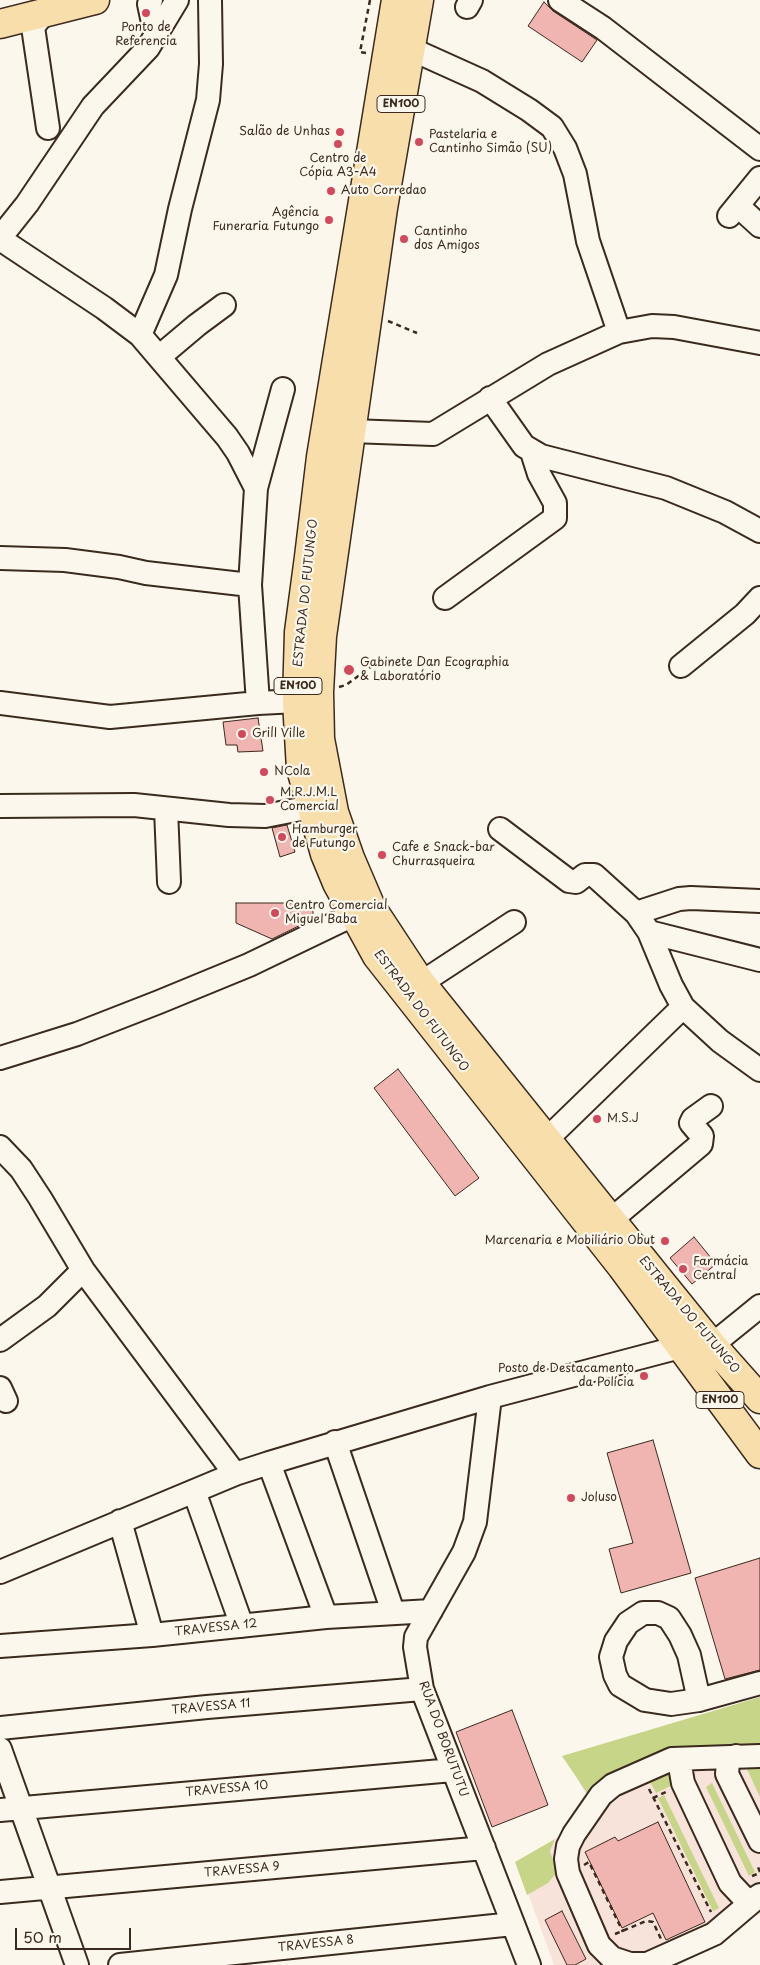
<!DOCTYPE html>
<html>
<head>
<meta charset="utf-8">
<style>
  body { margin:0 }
  #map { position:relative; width:760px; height:1965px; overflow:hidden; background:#fbf7ec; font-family:"Playpen Sans",sans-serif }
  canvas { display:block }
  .scale { position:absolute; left:15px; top:1928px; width:116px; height:22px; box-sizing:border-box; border:2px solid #3b2a1e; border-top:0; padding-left:6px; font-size:15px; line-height:18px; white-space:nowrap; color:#3b2a1e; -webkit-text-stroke:4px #fbf7ec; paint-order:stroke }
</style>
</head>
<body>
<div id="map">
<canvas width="760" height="1965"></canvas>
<div class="scale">50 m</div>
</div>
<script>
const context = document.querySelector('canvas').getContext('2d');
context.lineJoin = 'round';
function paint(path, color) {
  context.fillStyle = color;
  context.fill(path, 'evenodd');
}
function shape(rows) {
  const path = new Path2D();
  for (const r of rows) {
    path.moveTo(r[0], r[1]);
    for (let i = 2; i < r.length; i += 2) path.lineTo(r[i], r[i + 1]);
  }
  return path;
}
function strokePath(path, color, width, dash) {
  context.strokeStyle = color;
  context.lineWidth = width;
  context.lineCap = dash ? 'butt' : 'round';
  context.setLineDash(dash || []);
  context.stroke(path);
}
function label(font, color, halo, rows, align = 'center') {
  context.font = font + ' "Playpen Sans",sans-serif';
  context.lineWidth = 4.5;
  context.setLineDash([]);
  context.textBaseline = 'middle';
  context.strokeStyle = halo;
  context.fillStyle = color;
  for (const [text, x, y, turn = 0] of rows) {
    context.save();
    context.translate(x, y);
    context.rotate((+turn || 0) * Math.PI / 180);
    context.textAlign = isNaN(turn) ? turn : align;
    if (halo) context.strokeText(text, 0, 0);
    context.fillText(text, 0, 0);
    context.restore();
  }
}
const built = shape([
  [760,1697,760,1914,650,1965,554,1965,517,1863,574,1827,590,1802,566,1757]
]);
const green = shape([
  [760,1697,760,1748,670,1750,591,1799,562,1756],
  [760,1762,760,1797,746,1767,734,1772,735,1765],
  [666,1765,677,1783,656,1793,646,1774],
  [712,1783,755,1872,749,1876,706,1787],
  [664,1795,719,1908,713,1911,658,1798],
  [555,1839,550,1851,557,1872,548,1883,527,1895,515,1862]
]);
const building = shape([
  [544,2,553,11,597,40,582,62,528,26,544,2],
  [258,718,263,751,238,752,237,745,226,745,223,722,258,718],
  [287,825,295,852,280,857,272,828,287,825],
  [236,903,313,903,313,919,272,939,236,923,236,903],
  [398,1069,479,1178,455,1196,374,1088,398,1069],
  [694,1237,716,1264,692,1284,670,1258,694,1237],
  [653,1440,691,1573,621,1593,609,1549,633,1543,607,1453,653,1440],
  [760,1558,760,1670,725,1679,695,1578,760,1558],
  [512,1710,548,1805,492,1827,456,1732,512,1710],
  [658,1822,705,1922,666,1940,653,1913,622,1928,585,1852,615,1837,618,1841,658,1822],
  [562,1911,586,1959,575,1965,567,1965,545,1920,562,1911]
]);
const path = shape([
  [366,53,360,52,370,0],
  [388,321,417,333],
  [339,687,346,685,372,666],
  [649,1789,711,1912],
  [653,1798,666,1792],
  [584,1865,589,1862,623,1932],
  [760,1872,758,1867,760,1866],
  [752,1876,760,1873],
  [615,1934,646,1921,653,1922,661,1939]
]);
const minor = shape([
  [151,0,149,4,156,37],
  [560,0,603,28,760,149],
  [467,7,471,0],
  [44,13,33,27,48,128],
  [411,49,482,81,529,110,552,127,565,148,575,174,588,241,619,332],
  [738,206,760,226],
  [729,216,760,178],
  [0,238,27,204,93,106,148,48,177,0],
  [0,239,104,308,140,335,227,437,238,453,256,488],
  [140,335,166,275,180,209,208,100,211,64,210,0],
  [159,357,197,325,224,305],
  [490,398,524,446,541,456,666,488,725,512,760,531],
  [351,431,433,434,548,364,619,332,652,326,674,327,760,343],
  [0,558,65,560,119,567,146,573,250,585],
  [445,598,555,518,555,503,539,474,532,452],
  [681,666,745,614,760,598],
  [0,703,110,717,258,703,297,701],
  [258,703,250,585,256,488,283,389],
  [0,806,134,805,229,815,265,816,311,807],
  [166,809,169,882],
  [500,829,569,881,576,882,585,875,594,875,636,913,649,932,671,985,683,1007,720,1041,760,1070],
  [636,913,679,899,691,898,760,901],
  [649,932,760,960],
  [421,983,514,922],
  [0,1058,77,1034,159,1002,249,965,353,915],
  [546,1140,683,1007],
  [0,1147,21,1169,40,1198,83,1270,235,1474],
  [612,1219,701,1144,702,1136,691,1123,693,1119,711,1106],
  [0,1340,47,1306,83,1270],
  [712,1345,760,1306],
  [0,1388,6,1401],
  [490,1397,475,1522,464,1552,416,1637,415,1647,422,1689,529,1965],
  [335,1442,393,1612],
  [269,1463,326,1617],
  [194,1491,242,1626],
  [120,1521,152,1635],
  [0,1572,235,1474,269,1463,490,1397,680,1347],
  [0,1646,152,1635,326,1617,431,1611],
  [699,1700,689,1655,680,1635,669,1618,658,1613,643,1613,628,1623,616,1641,611,1657,615,1675,620,1685,645,1700,671,1704,699,1700,760,1683],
  [0,1728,207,1707,422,1689],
  [0,1749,77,1965],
  [736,1756,728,1762,727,1774,760,1841],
  [760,1756,672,1759,613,1785,601,1795,574,1834,568,1846,566,1859,568,1873,599,1945,612,1958,630,1964,647,1964,714,1934,760,1895],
  [688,1759,680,1766,683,1783,730,1883,746,1900,753,1899,759,1896],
  [0,1810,453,1770],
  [0,1892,484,1848],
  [120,1965,513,1924]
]);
const major = shape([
  [0,24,95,0]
]);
const highway = shape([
  [396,0,321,457,309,557,299,632,297,701,301,769,325,854,337,883,377,956,622,1267,760,1454],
  [419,0,383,208,322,636,319,692,320,739,334,812,350,858,371,907,421,983,656,1276,712,1345,760,1399]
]);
const markers = [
  [146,13,5,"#d1495b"],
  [340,132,5,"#d1495b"],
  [419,142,5,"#d1495b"],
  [338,144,5,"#d1495b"],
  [331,191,5,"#d1495b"],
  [329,220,5,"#d1495b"],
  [404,239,5,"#d1495b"],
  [349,670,6,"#d1495b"],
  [242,734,5,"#d1495b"],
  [264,772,5,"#d1495b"],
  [270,800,5,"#d1495b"],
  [282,837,5,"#d1495b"],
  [382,855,5,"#d1495b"],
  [275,913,5,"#d1495b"],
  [597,1119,5,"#d1495b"],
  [665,1241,5,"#d1495b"],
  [683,1269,5,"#d1495b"],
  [644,1376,5,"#d1495b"],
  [571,1498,5,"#d1495b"]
];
const shields = [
  [401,104,48],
  [298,686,48],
  [720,1400,48]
];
const shieldNames = [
  ["EN100",401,104],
  ["EN100",298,686],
  ["EN100",720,1400]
];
const poiNames = [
  ["Ponto de",146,28,"center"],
  ["Referencia",146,42,"center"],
  ["Salão de Unhas",330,132,"right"],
  ["Pastelaria e",429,135],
  ["Cantinho Simão (SU)",429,149],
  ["Centro de",338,159,"center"],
  ["Cópia A3-A4",338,173,"center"],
  ["Auto Corredao",341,191],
  ["Agência",319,213,"right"],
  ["Funeraria Futungo",319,227,"right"],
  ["Cantinho",414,232],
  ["dos Amigos",414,246],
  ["Gabinete Dan Ecographia",360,663],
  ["& Laboratório",360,677],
  ["Grill Ville",252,734],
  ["NCola",274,772],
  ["M.R.J.M.L",280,793],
  ["Comercial",280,807],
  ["Hamburger",292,830],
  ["de Futungo",292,844],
  ["Cafe e Snack-bar",392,848],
  ["Churrasqueira",392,862],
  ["Centro Comercial",285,906],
  ["Miguel Baba",285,920],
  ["M.S.J",607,1119],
  ["Marcenaria e Mobiliário Obut",655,1241,"right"],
  ["Farmácia",693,1262],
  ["Central",693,1276],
  ["Posto de Destacamento",634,1369,"right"],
  ["da Polícia",634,1383,"right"],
  ["Joluso",581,1498]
];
const streetNames = [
  ["ESTRADA DO FUTUNGO",306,593,-84],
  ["ESTRADA DO FUTUNGO",421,1011,53],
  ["ESTRADA DO FUTUNGO",689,1315,50],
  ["TRAVESSA 12",216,1628,-6],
  ["TRAVESSA 11",211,1707,-5],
  ["RUA DO BORUTUTU",443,1739,70],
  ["TRAVESSA 10",227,1789,-5],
  ["TRAVESSA 9",242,1870,-5],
  ["TRAVESSA 8",316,1944,-6]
];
paint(built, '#f8e3da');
paint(green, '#c7d589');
paint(building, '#f0b4b1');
strokePath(building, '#3b2a1e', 1);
strokePath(minor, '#3b2a1e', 26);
strokePath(major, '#3b2a1e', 31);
strokePath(highway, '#3b2a1e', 31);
strokePath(path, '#3b2a1e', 2.5, [5, 4]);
strokePath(minor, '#fbf7ec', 22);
strokePath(major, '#f8deab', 28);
strokePath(highway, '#f8deab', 28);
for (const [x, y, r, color] of markers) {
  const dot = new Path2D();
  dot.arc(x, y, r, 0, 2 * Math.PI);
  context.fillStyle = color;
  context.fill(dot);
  strokePath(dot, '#fbf7ec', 2);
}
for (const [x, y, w] of shields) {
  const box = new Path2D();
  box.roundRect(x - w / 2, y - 8.5, w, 17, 4);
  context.fillStyle = '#fbf7ec';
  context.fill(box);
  strokePath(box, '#3b2a1e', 1);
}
label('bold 11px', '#3b2a1e', null, shieldNames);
label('12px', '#3b2a1e', '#fbf7ec', poiNames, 'left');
label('12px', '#3b2a1e', '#fbf7ec', streetNames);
</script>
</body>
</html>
